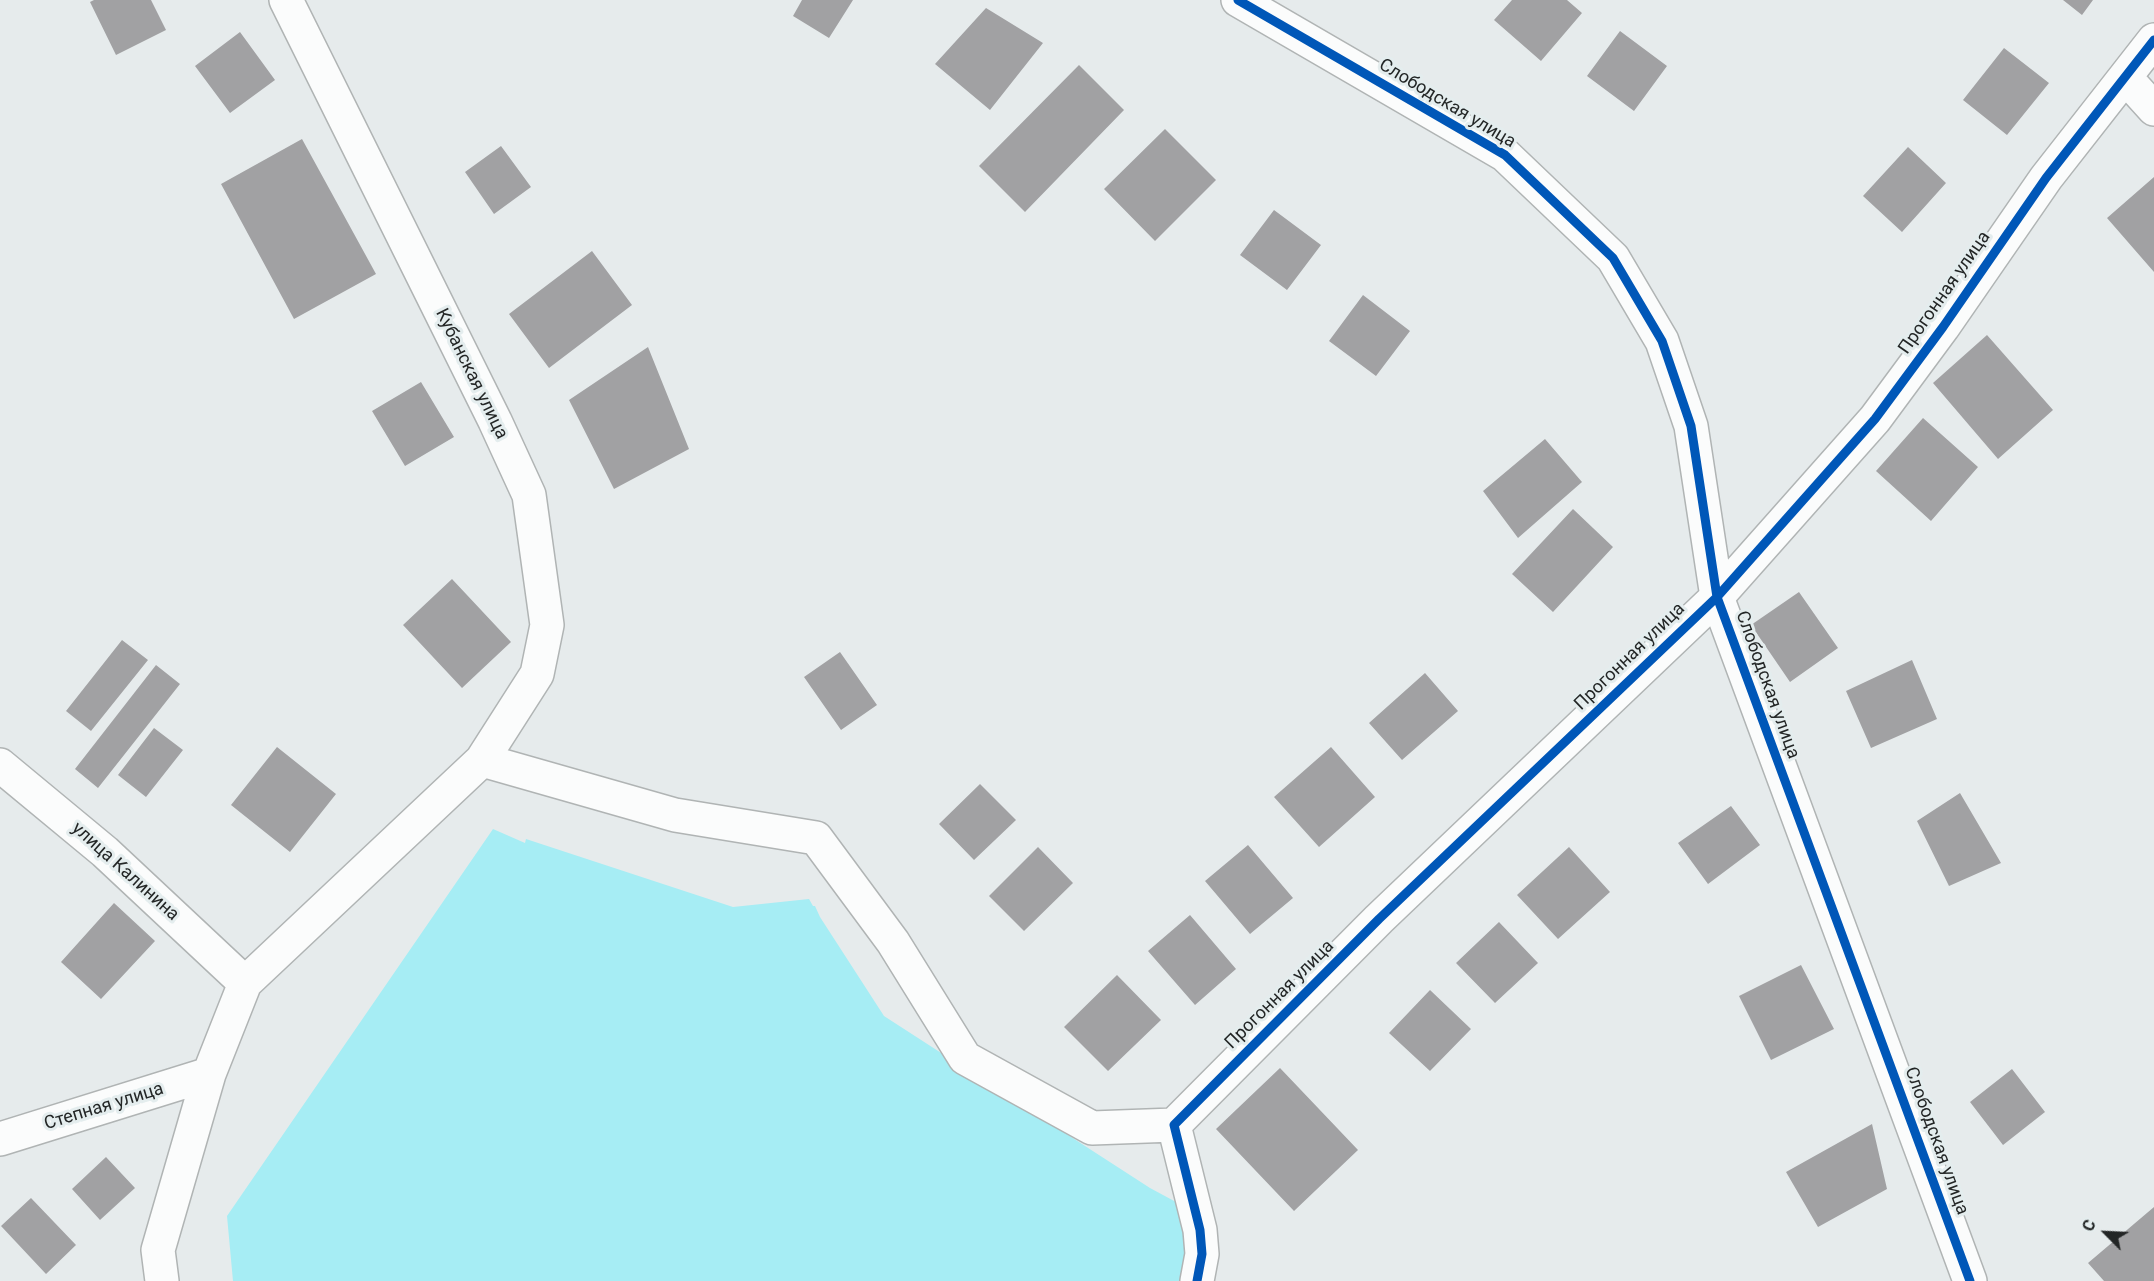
<!DOCTYPE html>
<html>
<head>
<meta charset="utf-8">
<style>
  body { margin:0 }
  #map { position:relative; width:2154px; height:1281px; overflow:hidden; background:#e6ebec; font-family:Roboto,sans-serif }
  canvas { display:block }
  .north { position:absolute; left:2076px; top:1203px; width:60px; height:60px; -webkit-text-stroke:4px #e4edee; paint-order:stroke; rotate:294deg; font-size:16px; font-weight:700; line-height:24px; text-align:center; color:#232626 }
  .north::after { content:''; display:block; margin:auto; width:21px; height:27px; background:#232626; clip-path:polygon(50% 0,100% 100%,50% 72%,0 100%) }
</style>
</head>
<body>
<div id="map">
<canvas width="2154" height="1281"></canvas>
<div class="north">С</div>
</div>
<script>
const context = document.querySelector('canvas').getContext('2d');
context.lineJoin = 'round';
function paint(path, color) {
  context.fillStyle = color;
  context.fill(path, 'evenodd');
}
function shape(rows) {
  const path = new Path2D();
  for (const r of rows) {
    path.moveTo(r[0], r[1]);
    for (let i = 2; i < r.length; i += 2) path.lineTo(r[i], r[i + 1]);
  }
  return path;
}
function strokePath(path, color, width, dash) {
  context.strokeStyle = color;
  context.lineWidth = width;
  context.lineCap = dash ? 'butt' : 'round';
  context.setLineDash(dash || []);
  context.stroke(path);
}
function label(font, color, halo, rows, align = 'center') {
  context.font = font + ' Roboto,sans-serif';
  context.lineWidth = 6;
  context.setLineDash([]);
  context.textBaseline = 'middle';
  context.strokeStyle = halo;
  context.fillStyle = color;
  for (const [text, x, y, turn = 0] of rows) {
    context.save();
    context.translate(x, y);
    context.rotate((+turn || 0) * Math.PI / 180);
    context.textAlign = isNaN(turn) ? turn : align;
    if (halo) context.strokeText(text, 0, 0);
    context.fillText(text, 0, 0);
    context.restore();
  }
}
const green = shape([
  [493,829,525,843,526,839,733,907,809,899,813,906,815,906,820,917,884,1016,1150,1188,1176,1202,1202,1248,1189,1281,233,1281,227,1216]
]);
const building = shape([
  [94,0,151,0,166,30,116,55,90,2],
  [802,0,853,0,829,38,793,16],
  [1512,0,1567,0,1582,13,1541,61,1494,20],
  [2063,0,2093,0,2082,15],
  [986,8,1043,43,990,110,935,64],
  [1620,31,1667,66,1634,111,1587,76],
  [240,32,275,80,230,113,195,66],
  [2004,48,2049,83,2007,135,1963,100],
  [1079,65,1124,110,1025,212,979,166],
  [1165,129,1216,180,1155,241,1104,189],
  [302,139,376,274,294,319,221,184],
  [501,146,531,187,494,214,465,172],
  [1908,147,1946,183,1902,232,1863,196],
  [2154,177,2154,272,2107,218],
  [1274,210,1321,245,1287,290,1240,255],
  [592,251,632,305,549,368,509,314],
  [1363,295,1410,331,1376,376,1329,341],
  [1987,335,2053,410,1998,459,1933,383],
  [648,347,689,449,614,489,569,400],
  [421,382,454,437,405,466,372,411],
  [1923,418,1978,467,1931,521,1876,471],
  [1545,439,1582,482,1518,538,1483,491],
  [1573,509,1613,547,1553,612,1512,574],
  [452,579,511,642,462,688,403,625],
  [1799,592,1838,648,1790,682,1751,625],
  [122,640,148,660,91,731,66,711],
  [840,652,877,705,841,730,804,677],
  [1912,660,1937,719,1871,748,1846,691],
  [156,665,180,684,98,788,75,769],
  [1425,673,1458,711,1402,760,1369,723],
  [154,728,183,750,146,797,118,775],
  [277,747,336,794,290,852,231,805],
  [1331,747,1375,797,1319,847,1274,797],
  [980,784,1016,820,974,860,939,824],
  [1960,793,2001,863,1949,886,1917,821],
  [1731,806,1760,845,1708,884,1678,843],
  [1248,845,1293,898,1250,934,1205,881],
  [1038,847,1073,883,1024,931,989,896],
  [1569,847,1610,892,1558,939,1517,895],
  [114,903,155,941,101,999,61,962],
  [1190,915,1236,969,1195,1005,1148,951],
  [1499,922,1538,963,1495,1003,1456,963],
  [1801,965,1834,1029,1771,1060,1739,996],
  [1117,975,1161,1020,1108,1071,1064,1027],
  [1430,990,1471,1029,1430,1071,1389,1033],
  [1280,1068,1358,1150,1294,1211,1216,1129],
  [2012,1069,2045,1112,2003,1145,1970,1102],
  [1872,1124,1887,1189,1818,1227,1786,1172],
  [106,1157,135,1188,100,1220,72,1189],
  [31,1198,76,1245,46,1274,1,1226],
  [2154,1207,2154,1281,2104,1281,2088,1263]
]);
const street = shape([
  [286,0,495,421,529,495,547,625,537,674,482,760],
  [1238,0,1505,155,1613,258,1662,341,1691,426,1717,597,1970,1281],
  [2125,77,2154,109],
  [0,765,105,852,245,983],
  [0,1139,209,1074],
  [162,1281,158,1250,209,1074,245,983,482,760,675,815,816,838,893,942,965,1058,1092,1128,1174,1125],
  [1197,1281,1202,1254,1200,1230,1174,1125,1379,919,1717,597,1875,419,1943,327,2046,178,2154,40]
]);
const cycleway = shape([
  [1238,0,1505,155,1613,258,1662,341,1691,426,1717,597,1970,1281],
  [1197,1281,1202,1254,1200,1230,1174,1125,1379,919,1717,597,1875,419,1943,327,2046,178,2154,40]
]);
const streetNames = [
  ["Слободская улица",1447,104,31],
  ["Прогонная улица",1945,293,-55],
  ["Кубанская улица",471,374,64],
  ["Прогонная улица",1630,657,-44],
  ["Слободская улица",1767,685,70],
  ["улица Калинина",125,872,42],
  ["Прогонная улица",1280,995,-45],
  ["Степная улица",104,1107,-17],
  ["Слободская улица",1936,1141,70]
];
paint(green, '#a6edf4');
paint(building, '#a1a1a3');
strokePath(street, '#b0b4b4', 36);
strokePath(street, '#fbfcfc', 33);
strokePath(cycleway, '#0057b8', 9);
label('18px', '#232626', '#e4edee', streetNames);
</script>
</body>
</html>
